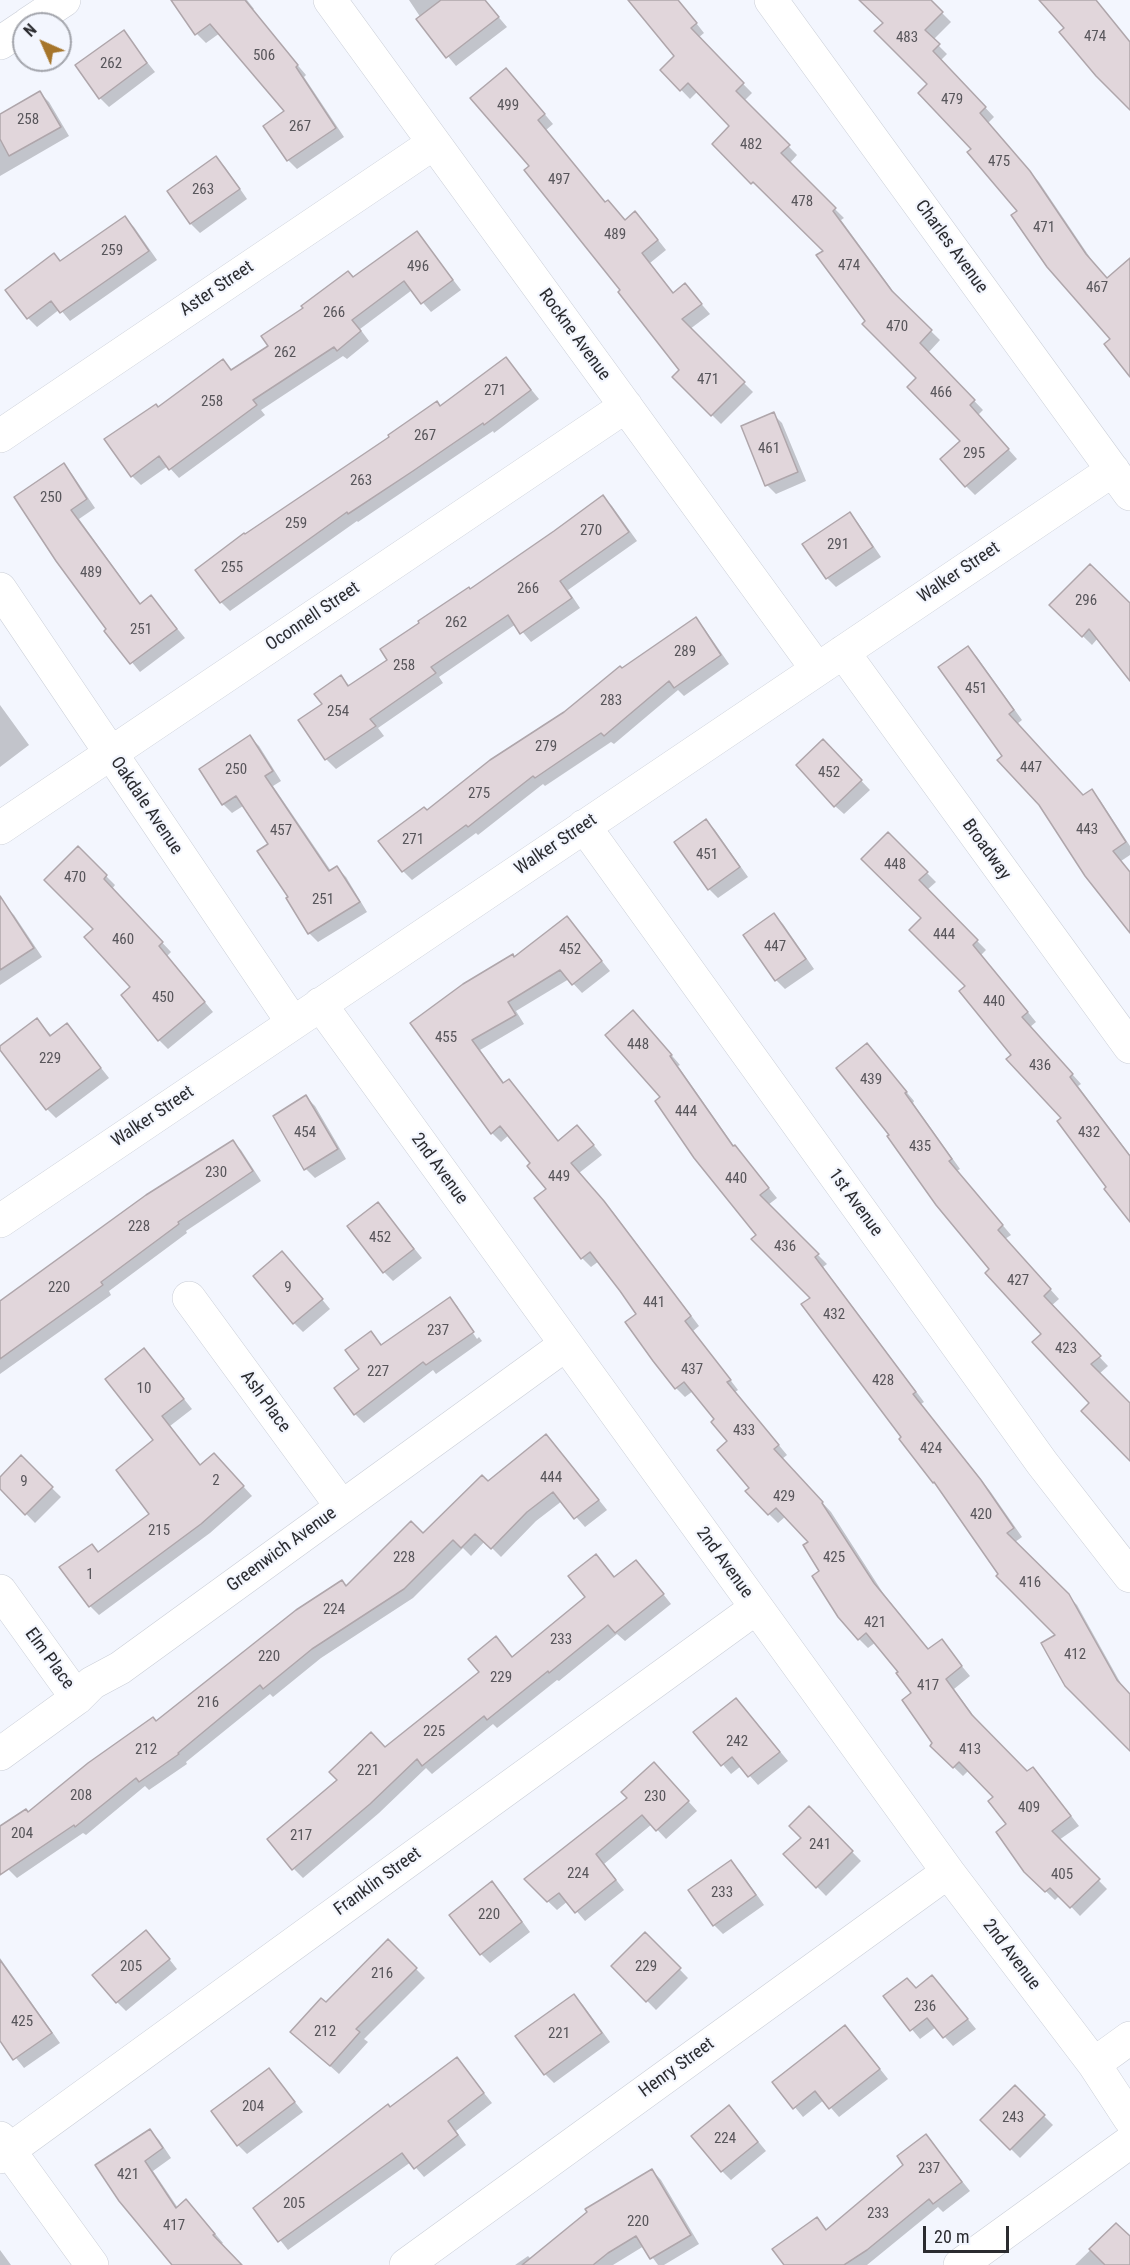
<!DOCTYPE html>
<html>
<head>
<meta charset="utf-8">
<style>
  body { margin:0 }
  #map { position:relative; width:1130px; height:2265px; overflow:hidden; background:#f3f6fe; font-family:"Roboto Condensed",sans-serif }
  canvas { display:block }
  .north { position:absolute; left:12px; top:12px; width:60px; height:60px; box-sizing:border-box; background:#f3f6fe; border:2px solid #a3a5ac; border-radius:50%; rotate:315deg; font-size:16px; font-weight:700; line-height:24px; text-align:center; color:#2b2c30 }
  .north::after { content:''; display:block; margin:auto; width:21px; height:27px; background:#a6752b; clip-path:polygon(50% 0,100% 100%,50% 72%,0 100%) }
  .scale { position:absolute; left:923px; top:2226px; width:86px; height:27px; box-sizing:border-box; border:3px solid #2b2c30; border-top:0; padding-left:8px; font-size:18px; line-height:21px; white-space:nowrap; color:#2b2c30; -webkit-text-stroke:4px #f3f6fe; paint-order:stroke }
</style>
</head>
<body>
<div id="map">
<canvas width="1130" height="2265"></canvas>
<div class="north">N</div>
<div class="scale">20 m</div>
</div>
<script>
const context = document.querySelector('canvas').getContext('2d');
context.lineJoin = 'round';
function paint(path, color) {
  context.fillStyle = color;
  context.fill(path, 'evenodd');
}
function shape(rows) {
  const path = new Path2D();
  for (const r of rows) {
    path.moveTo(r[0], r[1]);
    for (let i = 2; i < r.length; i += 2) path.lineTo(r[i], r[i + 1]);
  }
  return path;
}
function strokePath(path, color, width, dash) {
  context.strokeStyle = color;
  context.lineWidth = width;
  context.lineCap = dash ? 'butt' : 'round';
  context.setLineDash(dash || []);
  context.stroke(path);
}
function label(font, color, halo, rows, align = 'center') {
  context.font = font + ' "Roboto Condensed",sans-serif';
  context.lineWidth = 4.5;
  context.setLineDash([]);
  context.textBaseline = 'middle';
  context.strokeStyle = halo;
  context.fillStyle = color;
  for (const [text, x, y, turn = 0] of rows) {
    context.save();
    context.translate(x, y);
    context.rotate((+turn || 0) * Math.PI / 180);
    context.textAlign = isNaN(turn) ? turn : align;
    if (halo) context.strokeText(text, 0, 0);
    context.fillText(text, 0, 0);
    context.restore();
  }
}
const shadow = shape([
  [173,0,247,0,254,9,251,10,306,75,304,77,344,137,297,169,288,160,287,112,220,33,206,43,197,34],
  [409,0,484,0,507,27,456,66,418,20,421,18],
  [630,0,678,0,704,33,698,38,752,93,744,101,797,155,789,164,844,218,841,220,901,302,940,340,928,353,983,410,978,415,1017,459,975,495,966,486,962,441,918,378,867,322,825,251,714,144,732,126,698,91,690,99,662,70,676,56],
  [862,0,929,0,951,22,933,40,947,54,941,60,994,117,988,123,1039,182,1095,265,1108,280,1130,275,1130,375,1112,339,973,149,885,23],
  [123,32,155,72,109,107,100,98],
  [515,79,553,124,546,130,606,204,608,202,625,221,644,222,666,250,650,263,674,294,685,285,710,314,690,329,753,392,721,424,674,377,681,370,531,167],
  [40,93,49,102,69,136,0,176,0,116],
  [216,158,225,167,247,199,200,233,191,224,169,192],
  [125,218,134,227,157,260,70,321,60,309,37,327,28,318,54,255,61,262],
  [417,233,461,290,431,312,412,290,360,329,369,341,347,359,343,356,261,410,265,415,179,478,168,466,141,485,132,476,158,408,223,361,233,371,270,347,353,278],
  [506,359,539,399,494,433,493,431,358,522,357,521,230,611,221,602,441,407],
  [773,414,782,423,806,481,776,494,767,485],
  [63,465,72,474,95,508,79,519,141,605,151,597,185,638,140,672,106,631,108,630,57,560],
  [603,497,612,506,637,541,568,590,580,608,531,642,516,624,439,677,443,683,378,728,384,736,336,769,327,760,300,720,324,704,340,677,350,686,389,660,470,591],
  [849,514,858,523,881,557,836,587,827,578],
  [1051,605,1130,606,1130,679,1098,638,1092,645],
  [695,619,704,628,729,664,684,696,678,690,614,744,611,742,545,786,543,784,478,835,476,833,412,880,403,871,380,841,427,812,622,670],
  [968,648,977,657,1022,720,1017,724,1083,796,1091,791,1100,800,1130,846,1130,855,1121,861,1130,872,1130,930,1004,757],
  [0,705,29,745,0,767],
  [250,737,259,746,281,781,273,786,331,871,337,868,346,877,367,912,318,942,309,933,290,897,270,844,243,806,232,813,223,804],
  [832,750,870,790,844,814,835,806],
  [706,821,715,830,748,877,718,898,709,889],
  [888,834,936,882,927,890,986,950,981,955,1036,1022,1030,1027,1081,1084,1078,1086,1130,1155,1127,1156,1130,1160,1130,1219,1063,1119,1013,1055,923,918],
  [78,848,115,885,112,889,171,952,167,956,213,1012,168,1049,159,1040,133,987,95,929],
  [5,906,14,915,42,957,0,985,0,909],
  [774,915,783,924,814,969,785,989,776,980,745,935],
  [567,918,610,971,582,993,569,979,516,1011,524,1024,480,1050,505,1084,509,1081,518,1090,559,1142,586,1136,602,1155,579,1173,613,1212,699,1326,693,1331,738,1390,735,1392,787,1455,782,1459,831,1512,883,1593,929,1650,941,1641,970,1676,954,1689,981,1726,1027,1773,1033,1769,1042,1778,1079,1826,1059,1840,1107,1889,1080,1916,1060,1895,1055,1900,1025,1871,1008,1825,995,1797,969,1770,963,1776,932,1746,934,1744,913,1694,900,1672,876,1642,868,1648,859,1639,821,1571,810,1542,786,1516,778,1523,769,1514,751,1488,729,1441,716,1419,693,1391,685,1397,676,1388,638,1314,599,1261,591,1267,582,1258,536,1198,548,1189,532,1163,509,1135,501,1142,492,1133,412,1023,515,958],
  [37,1020,52,1036,67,1025,109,1078,56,1118,47,1109],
  [642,1021,680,1065,678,1066,734,1146,777,1198,768,1205,827,1264,823,1267,924,1402,921,1404,990,1491,1022,1537,1015,1542,1077,1605,1125,1691,1130,1696,1130,1749,1057,1635,903,1437,812,1298,758,1235,662,1098],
  [867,1045,914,1101,913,1103,960,1169,957,1171,1011,1235,1005,1239,1059,1299,1051,1306,1108,1366,1099,1374,1130,1405,1130,1459,1043,1334,991,1269],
  [306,1097,315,1106,346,1159,315,1178,306,1169],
  [232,1141,241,1150,261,1181,186,1231,187,1233,109,1291,111,1295,0,1374,0,1303],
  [378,1204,422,1258,393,1281,384,1272],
  [291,1262,330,1309,303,1332,294,1323],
  [450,1299,458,1307,455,1307,477,1339,479,1337,482,1341,436,1374,433,1370,364,1423,355,1414,370,1333,383,1346],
  [152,1359,192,1409,170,1426,201,1466,223,1464,252,1496,210,1533,99,1615,90,1606,151,1514,155,1441],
  [555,1445,607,1510,585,1527,562,1501,536,1521,501,1557,485,1541,471,1556,463,1548,413,1598,321,1658,273,1697,270,1694,186,1762,187,1764,149,1790,145,1786,86,1835,83,1833,17,1878,8,1869,0,1858,0,1828,28,1814,157,1723,342,1582,347,1587,423,1536,488,1483],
  [21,1458,61,1497,35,1523,0,1487,0,1479],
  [605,1565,615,1578,645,1571,671,1604,625,1641,617,1634,559,1681,557,1680,497,1728,493,1724,432,1774,426,1768,379,1813,303,1878,294,1869,385,1749,481,1672,496,1638,513,1658,587,1597],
  [745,1709,788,1761,758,1785,741,1766,731,1774,695,1732],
  [663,1773,697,1811,666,1839,652,1824,604,1864,624,1890,585,1921,568,1901,557,1910,526,1880],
  [809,1808,861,1861,826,1896,785,1854,803,1838],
  [731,1862,740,1871,764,1905,723,1934,714,1925],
  [492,1883,501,1892,530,1932,490,1963,481,1954],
  [645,1934,688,1978,656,2010,613,1966],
  [155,1941,177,1969,126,2011,117,2002],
  [388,1941,425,1978,364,2039,368,2042,339,2074,301,2040,326,2004],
  [0,1958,60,2043,24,2068,0,2038],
  [941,1986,976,2029,953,2046,936,2027,920,2039,885,1997],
  [574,1996,583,2005,610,2042,554,2083,545,2074],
  [854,2036,888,2079,839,2117,824,2100,803,2117,774,2082],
  [457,2059,492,2103,456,2131,466,2145,424,2177,411,2162,288,2250,255,2208],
  [269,2070,303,2112,247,2154,238,2145],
  [1015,2087,1053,2125,1020,2158,982,2120],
  [737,2116,766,2151,731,2180,722,2171],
  [150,2131,159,2140,171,2158,153,2171,178,2208,195,2210,223,2243,220,2245,240,2265,174,2265,120,2200],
  [926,2136,970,2191,943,2212,938,2207,867,2265,786,2265,816,2219,827,2231,906,2165],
  [652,2170,661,2180,699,2244,664,2265,658,2265,644,2246,613,2265,515,2265,528,2256,531,2259],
  [1116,2225,1130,2238,1130,2265,1075,2265],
  [0,2250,11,2265,0,2265]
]);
const building = shape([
  [171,0,245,0,298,65,296,67,336,128,287,161,263,126,284,111,210,24,195,35,171,0],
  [441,0,485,0,499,17,446,58,416,19,441,0],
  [628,0,678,0,697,23,691,28,744,83,736,91,790,145,781,153,836,208,833,211,892,291,932,330,920,343,975,400,970,405,1009,449,965,487,940,459,960,441,907,387,916,378,862,324,865,321,816,255,823,251,753,182,751,184,712,144,729,126,688,83,680,91,660,70,674,56,628,0],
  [859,0,931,0,943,12,925,30,940,44,933,51,986,107,980,113,1030,171,1086,254,1107,278,1130,258,1130,377,1104,344,1110,339,1047,267,1011,215,1017,211,967,152,971,149,918,93,927,84,874,31,883,23,859,0],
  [1039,0,1096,0,1130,42,1130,110,1096,76,1059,32,1064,28,1039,0],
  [124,30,147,63,99,99,75,65,124,30],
  [506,68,545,114,538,120,605,202,608,200,625,220,635,211,658,240,642,253,673,293,685,283,702,304,682,319,745,382,711,416,672,377,679,370,618,292,620,290,524,170,529,166,470,98,506,68],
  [40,91,61,127,9,156,0,139,0,114,40,91],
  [216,156,240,189,190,224,167,191,216,156],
  [125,216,149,251,60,313,51,301,27,319,5,290,54,253,60,261,125,216],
  [417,231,453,280,421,304,404,281,352,320,361,331,337,351,334,347,253,400,257,405,169,470,159,456,131,477,104,439,156,404,158,407,223,359,231,370,268,346,261,336,303,308,301,306,348,271,353,277,417,231],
  [506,357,531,390,484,425,483,423,413,471,348,514,347,512,220,603,195,570,244,533,245,534,389,437,388,435,437,401,440,406,506,357],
  [774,412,798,472,765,486,741,426,774,412],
  [64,463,87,499,71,510,140,604,151,595,177,629,130,664,104,631,106,629,56,561,14,497,64,463],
  [603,495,629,532,560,581,572,598,520,634,508,615,431,667,436,673,370,719,376,726,325,760,298,720,322,704,314,694,341,675,348,686,387,660,380,649,419,623,418,621,469,587,470,589,554,531,603,495],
  [850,512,873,547,826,579,802,544,850,512],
  [1090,564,1130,603,1130,681,1089,629,1082,637,1049,605,1090,564],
  [696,617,721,655,674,688,669,681,604,736,601,733,535,778,533,776,468,827,466,825,402,872,378,841,424,807,427,810,490,760,564,712,620,666,622,668,696,617],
  [968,646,1014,710,1009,714,1083,795,1092,789,1126,842,1113,851,1130,872,1130,933,1085,876,1039,805,997,760,1002,756,938,667,968,646],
  [250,735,273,771,265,776,329,871,337,866,360,902,308,934,286,898,288,897,257,851,268,844,236,796,222,805,199,769,250,735],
  [823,739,862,780,834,807,796,765,823,739],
  [706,819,740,867,708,890,674,842,706,819],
  [888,832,928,872,919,880,978,940,973,945,1028,1012,1022,1017,1073,1074,1070,1077,1130,1156,1130,1222,1104,1189,1106,1187,1057,1121,1061,1118,1006,1059,1011,1055,959,991,965,986,909,930,921,918,861,859,888,832],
  [78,846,107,875,104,879,163,942,159,946,205,1002,158,1041,121,995,130,987,84,937,93,929,44,880,78,846],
  [0,896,34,948,0,970,0,896],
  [774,913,806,959,775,981,743,935,774,913],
  [567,916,602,961,572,985,560,970,508,1002,516,1015,472,1040,503,1083,509,1079,558,1141,577,1125,594,1145,571,1163,604,1201,691,1316,685,1321,731,1380,727,1382,779,1445,774,1449,823,1502,822,1503,874,1583,928,1649,942,1639,962,1666,946,1679,972,1715,1027,1771,1033,1767,1071,1816,1052,1831,1100,1879,1070,1908,1050,1888,1045,1892,1024,1872,996,1832,1006,1824,988,1801,993,1797,959,1762,953,1768,930,1746,932,1743,902,1700,911,1693,896,1673,898,1672,866,1633,858,1640,838,1617,812,1576,819,1571,803,1545,808,1542,776,1508,768,1515,745,1491,749,1488,717,1450,727,1441,711,1422,714,1419,684,1382,675,1389,653,1361,625,1322,636,1314,620,1291,590,1252,581,1259,534,1198,546,1189,527,1166,530,1163,500,1126,491,1134,410,1023,463,984,513,954,514,957,567,916],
  [633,1010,672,1055,670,1056,733,1146,735,1145,769,1188,760,1195,819,1254,815,1257,916,1392,913,1394,981,1480,1014,1528,1007,1533,1069,1594,1117,1680,1130,1694,1130,1751,1065,1686,1041,1643,1055,1635,996,1576,998,1574,934,1482,933,1483,899,1439,901,1437,801,1304,810,1298,751,1239,756,1235,694,1158,655,1101,660,1097,605,1035,633,1010],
  [37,1018,50,1036,67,1023,101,1068,46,1110,0,1050,0,1046,37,1018],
  [867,1043,907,1092,905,1093,952,1159,949,1161,1003,1225,998,1230,1051,1289,1044,1296,1101,1356,1091,1364,1130,1403,1130,1461,1081,1411,1089,1403,1032,1342,1041,1334,985,1273,989,1269,936,1205,887,1136,889,1135,836,1068,867,1043],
  [306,1095,338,1149,304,1170,273,1116,306,1095],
  [233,1140,253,1171,178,1222,179,1224,101,1282,103,1285,0,1359,0,1301,146,1195,233,1140],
  [378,1202,414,1249,383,1273,347,1226,378,1202],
  [282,1251,323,1299,293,1324,253,1276,282,1251],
  [450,1297,474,1332,426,1365,423,1362,354,1415,334,1388,359,1369,345,1350,371,1331,381,1345,450,1297],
  [144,1348,184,1399,162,1416,200,1465,214,1453,244,1486,201,1524,89,1607,59,1567,92,1544,98,1552,149,1514,116,1470,153,1440,105,1379,144,1348],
  [546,1434,599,1500,574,1519,553,1492,527,1512,491,1549,475,1534,461,1548,453,1540,404,1589,312,1649,263,1689,260,1685,178,1753,179,1754,139,1782,136,1778,75,1827,74,1825,0,1875,0,1826,26,1809,28,1812,88,1763,153,1717,156,1721,296,1610,342,1580,346,1586,411,1521,423,1533,482,1475,488,1481,546,1434],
  [21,1455,53,1487,25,1515,0,1489,0,1477,21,1455],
  [596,1554,614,1577,636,1560,664,1594,615,1633,608,1625,549,1673,548,1671,487,1720,484,1716,422,1766,417,1759,370,1804,292,1870,267,1839,337,1780,329,1772,371,1732,385,1747,479,1672,468,1659,496,1636,512,1657,585,1597,568,1576,596,1554],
  [736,1698,780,1752,748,1777,732,1757,721,1766,693,1732,736,1698],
  [654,1762,689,1801,656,1831,642,1815,596,1854,616,1880,575,1913,559,1893,547,1902,524,1879,627,1798,621,1792,654,1762],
  [809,1806,853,1851,816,1888,783,1854,801,1838,789,1826,809,1806],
  [731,1860,756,1895,713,1926,688,1890,731,1860],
  [492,1881,522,1922,480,1955,449,1915,492,1881],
  [146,1930,170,1959,116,2003,92,1975,146,1930],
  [645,1932,681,1968,646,2002,611,1966,645,1932],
  [388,1939,417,1968,356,2029,360,2032,330,2066,290,2032,321,1998,326,2002,388,1939],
  [0,1960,52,2033,13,2060,0,2041,0,1960],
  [932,1975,968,2019,943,2038,927,2018,910,2031,883,1996,907,1978,916,1988,932,1975],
  [574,1994,602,2033,544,2075,515,2036,574,1994],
  [845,2025,880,2069,829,2109,815,2091,793,2109,772,2082,845,2025],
  [457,2057,484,2093,448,2121,458,2135,414,2169,402,2153,278,2242,253,2208,388,2104,390,2107,457,2057],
  [269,2068,295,2102,237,2146,211,2111,269,2068],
  [1015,2085,1045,2115,1010,2150,980,2120,1015,2085],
  [729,2105,758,2142,721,2172,691,2136,729,2105],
  [150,2129,163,2148,145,2161,176,2208,186,2199,215,2234,213,2235,242,2265,172,2265,119,2201,95,2165,150,2129],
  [926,2134,962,2182,933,2204,929,2199,867,2250,844,2265,784,2265,772,2249,817,2217,826,2230,903,2165,897,2156,926,2134],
  [652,2169,691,2235,650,2259,636,2236,608,2253,593,2265,522,2265,587,2212,585,2209,652,2169],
  [1116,2223,1130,2236,1130,2265,1105,2265,1089,2249,1116,2223]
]);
const minor = shape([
  [330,0,817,669],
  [771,0,1130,494],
  [28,24,64,0],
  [0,43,24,27],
  [0,436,434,143],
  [0,589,293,1023],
  [843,652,1130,1047],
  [584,826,1042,1463,1130,1576],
  [0,828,626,406],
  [320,1004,948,1872,1094,2064,1130,2119],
  [0,1221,1113,470],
  [189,1298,342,1507],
  [0,1591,77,1698],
  [0,1754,77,1698,92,1683,120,1668,565,1345],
  [1094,2064,1130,2038],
  [0,2138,92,2265],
  [0,2157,756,1608],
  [406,2265,948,1872],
  [960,2265,1130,2142]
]);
const numberNames = [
  ["474",1095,37],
  ["483",907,38],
  ["506",264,56],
  ["262",111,64],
  ["479",952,100],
  ["499",508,106],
  ["258",28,120],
  ["267",300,127],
  ["482",751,145],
  ["475",999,162],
  ["497",559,180],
  ["263",203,190],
  ["478",802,202],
  ["471",1044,228],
  ["489",615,235],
  ["259",112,251],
  ["474",849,266],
  ["496",418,267],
  ["467",1097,288],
  ["266",334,313],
  ["470",897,327],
  ["262",285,353],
  ["471",708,380],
  ["271",495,391],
  ["466",941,393],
  ["258",212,402],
  ["267",425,436],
  ["461",769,449],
  ["295",974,454],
  ["263",361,481],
  ["250",51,498],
  ["259",296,524],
  ["270",591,531],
  ["291",838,545],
  ["255",232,568],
  ["489",91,573],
  ["266",528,589],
  ["296",1086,601],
  ["262",456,623],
  ["251",141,630],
  ["289",685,652],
  ["258",404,666],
  ["451",976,689],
  ["283",611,701],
  ["254",338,712],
  ["279",546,747],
  ["447",1031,768],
  ["250",236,770],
  ["452",829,773],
  ["275",479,794],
  ["443",1087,830],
  ["457",281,831],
  ["271",413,840],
  ["451",707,855],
  ["448",895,865],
  ["470",75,878],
  ["251",323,900],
  ["444",944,935],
  ["460",123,940],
  ["447",775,947],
  ["452",570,950],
  ["450",163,998],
  ["440",994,1002],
  ["455",446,1038],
  ["448",638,1045],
  ["229",50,1059],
  ["436",1040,1066],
  ["439",871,1080],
  ["444",686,1112],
  ["454",305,1133],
  ["432",1089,1133],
  ["435",920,1147],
  ["230",216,1173],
  ["449",559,1177],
  ["440",736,1179],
  ["228",139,1227],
  ["452",380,1238],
  ["436",785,1247],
  ["427",1018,1281],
  ["220",59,1288],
  ["9",288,1288],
  ["441",654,1303],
  ["432",834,1315],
  ["237",438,1331],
  ["423",1066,1349],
  ["437",692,1370],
  ["227",378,1372],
  ["428",883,1381],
  ["10",144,1389],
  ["433",744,1431],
  ["424",931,1449],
  ["444",551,1478],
  ["2",216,1481],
  ["9",24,1482],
  ["429",784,1497],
  ["420",981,1515],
  ["215",159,1531],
  ["228",404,1558],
  ["425",834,1558],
  ["1",90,1575],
  ["416",1030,1583],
  ["224",334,1610],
  ["421",875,1623],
  ["233",561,1640],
  ["412",1075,1655],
  ["220",269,1657],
  ["229",501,1678],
  ["417",928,1686],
  ["216",208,1703],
  ["225",434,1732],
  ["242",737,1742],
  ["212",146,1750],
  ["413",970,1750],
  ["221",368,1771],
  ["208",81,1796],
  ["230",655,1797],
  ["409",1029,1808],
  ["204",22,1834],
  ["217",301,1836],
  ["241",820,1845],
  ["224",578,1874],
  ["405",1062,1875],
  ["233",722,1893],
  ["220",489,1915],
  ["205",131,1967],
  ["229",646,1967],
  ["216",382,1974],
  ["236",925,2007],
  ["425",22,2022],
  ["212",325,2032],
  ["221",559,2034],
  ["204",253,2107],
  ["243",1013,2118],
  ["224",725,2139],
  ["237",929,2169],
  ["421",128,2175],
  ["205",294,2204],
  ["233",878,2214],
  ["220",638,2222],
  ["417",174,2226]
];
const streetNames = [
  ["Charles Avenue",951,247,54],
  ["Aster Street",217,289,-34],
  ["Rockne Avenue",574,335,54],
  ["Walker Street",959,573,-34],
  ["Oconnell Street",313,617,-34],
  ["Oakdale Avenue",146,806,56],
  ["Walker Street",556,845,-34],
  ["Broadway",986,850,54],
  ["Walker Street",153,1117,-34],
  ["2nd Avenue",439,1169,54],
  ["1st Avenue",855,1203,54],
  ["Ash Place",265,1402,54],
  ["Greenwich Avenue",282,1550,-36],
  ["2nd Avenue",724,1563,54],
  ["Elm Place",49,1659,54],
  ["Franklin Street",378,1882,-36],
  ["2nd Avenue",1011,1955,53],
  ["Henry Street",677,2068,-36]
];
paint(shadow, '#0003');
paint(building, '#e1d6db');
strokePath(building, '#afa6ab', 1.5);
strokePath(minor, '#caced7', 34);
strokePath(minor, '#fff', 33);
label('15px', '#58565b', null, numberNames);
label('18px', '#2b2c30', '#f3f6fe', streetNames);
</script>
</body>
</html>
